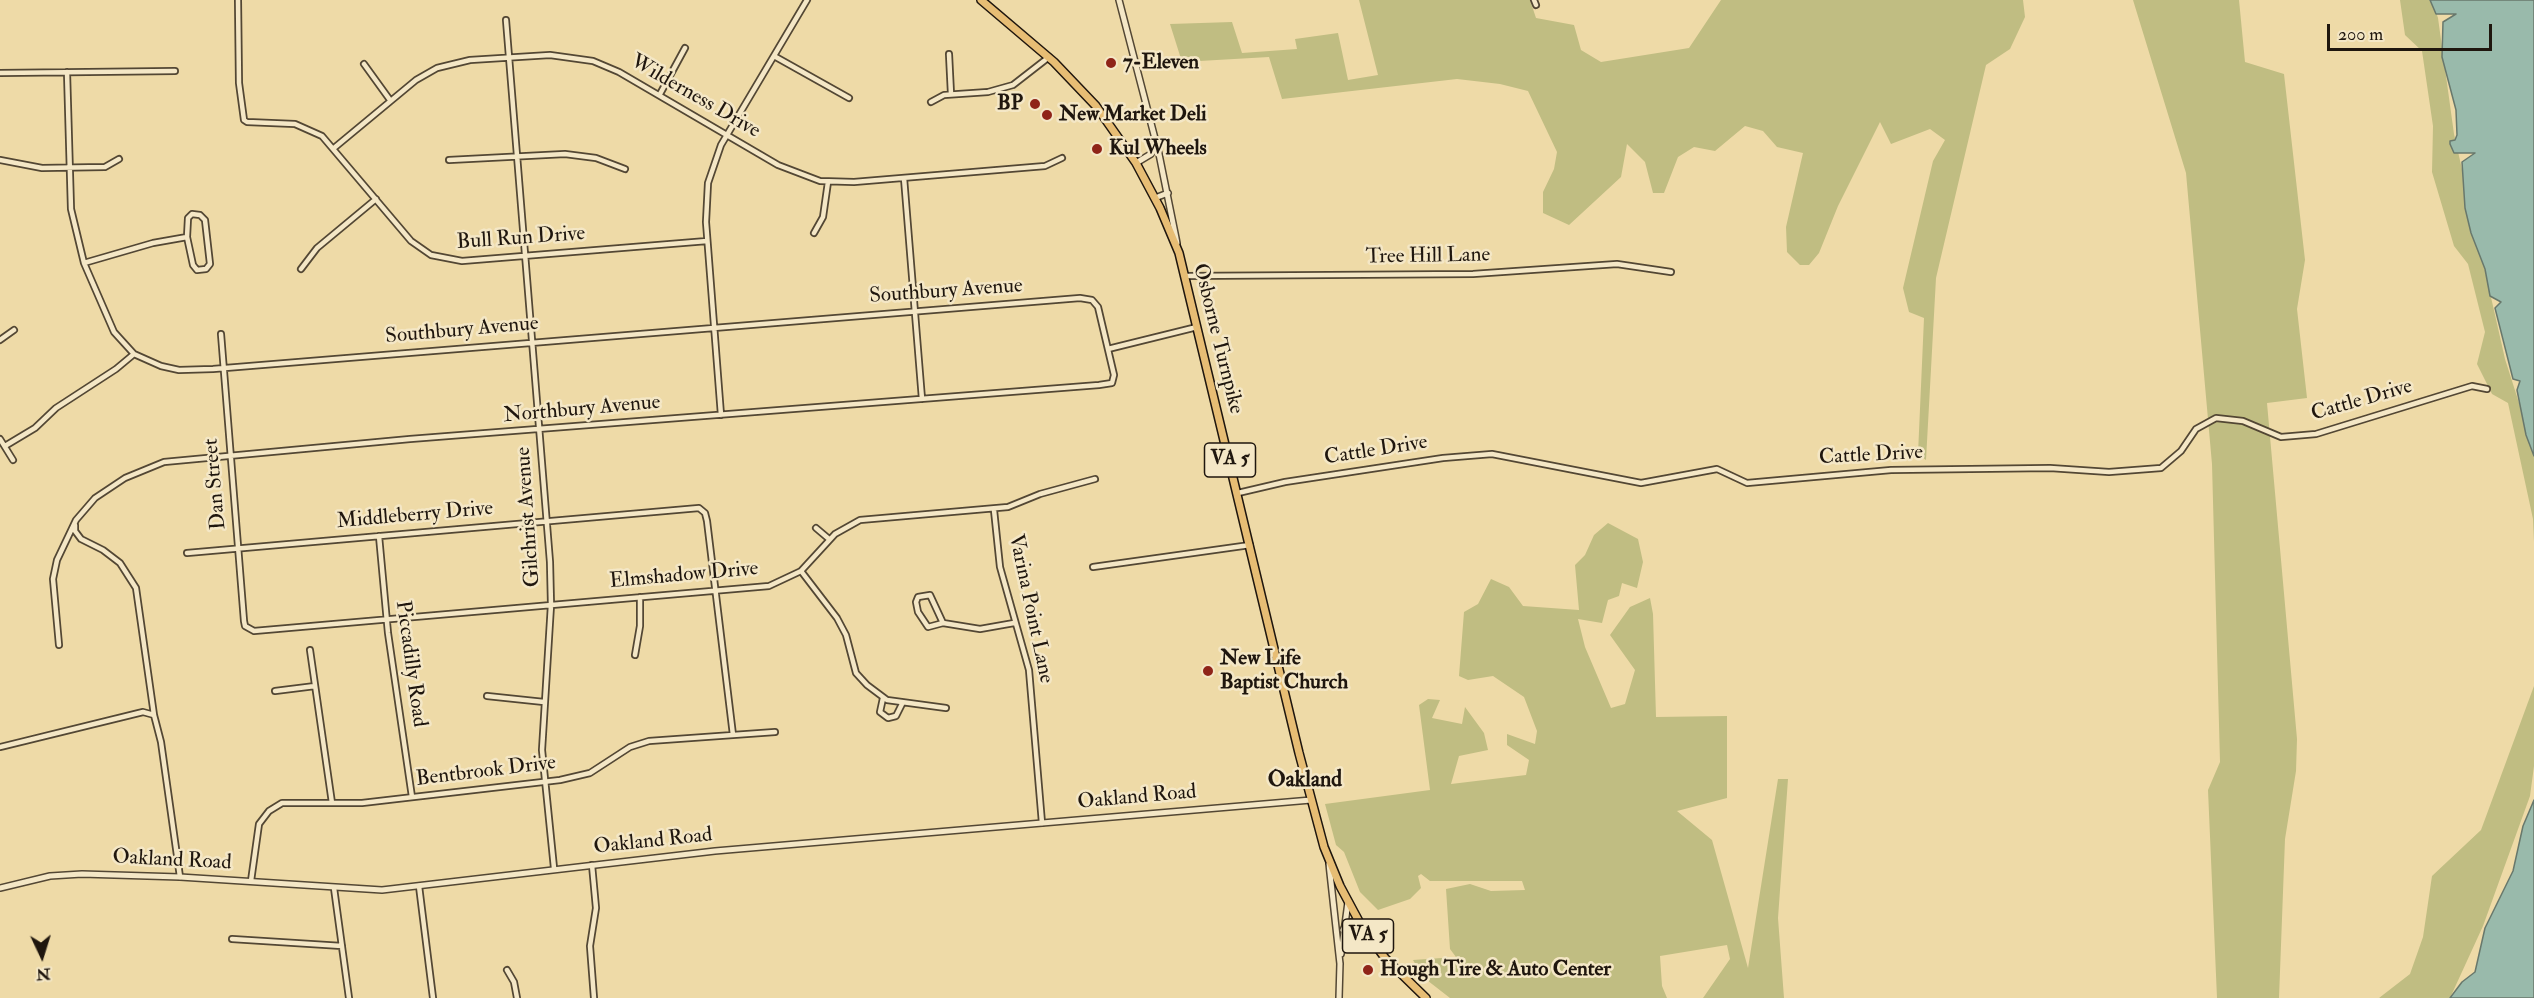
<!DOCTYPE html>
<html>
<head>
<meta charset="utf-8">
<style>
  body { margin:0 }
  #map { position:relative; width:2534px; height:998px; overflow:hidden; background:#eedaa7; font-family:"IM FELL Double Pica",serif }
  canvas { display:block }
  .north { position:absolute; left:12px; top:926px; width:60px; height:60px; -webkit-text-stroke:4px #f4e7c6; paint-order:stroke; rotate:176deg; font-size:16px; font-weight:700; line-height:24px; text-align:center; color:#1f160e }
  .north::after { content:''; display:block; margin:auto; width:21px; height:27px; background:#1f160e; clip-path:polygon(50% 0,100% 100%,50% 72%,0 100%) }
  .scale { position:absolute; left:2327px; top:24px; width:165px; height:27px; box-sizing:border-box; border:3px solid #1f160e; border-top:0; padding-left:8px; font-size:18px; line-height:21px; white-space:nowrap; color:#1f160e; -webkit-text-stroke:4px #f4e7c6; paint-order:stroke }
</style>
</head>
<body>
<div id="map">
<canvas width="2534" height="998"></canvas>
<div class="north">N</div>
<div class="scale">200 m</div>
</div>
<script>
const context = document.querySelector('canvas').getContext('2d');
context.lineJoin = 'round';
function paint(path, color) {
  context.fillStyle = color;
  context.fill(path, 'evenodd');
}
function shape(rows) {
  const path = new Path2D();
  for (const r of rows) {
    path.moveTo(r[0], r[1]);
    for (let i = 2; i < r.length; i += 2) path.lineTo(r[i], r[i + 1]);
  }
  return path;
}
function strokePath(path, color, width, dash) {
  context.strokeStyle = color;
  context.lineWidth = width;
  context.lineCap = dash ? 'butt' : 'round';
  context.setLineDash(dash || []);
  context.stroke(path);
}
function label(font, color, halo, rows, align = 'center') {
  context.font = font + ' "IM FELL Double Pica",serif';
  context.lineWidth = 5;
  context.setLineDash([]);
  context.textBaseline = 'middle';
  context.strokeStyle = halo;
  context.fillStyle = color;
  for (const [text, x, y, turn = 0] of rows) {
    context.save();
    context.translate(x, y);
    context.rotate((+turn || 0) * Math.PI / 180);
    context.textAlign = isNaN(turn) ? turn : align;
    if (halo) context.strokeText(text, 0, 0);
    context.fillText(text, 0, 0);
    context.restore();
  }
}
const green = shape([
  [1359,0,1530,0,1536,18,1574,25,1581,50,1601,62,1689,48,1721,0,2023,0,2025,17,2010,49,1986,65,1936,278,1926,460,1918,454,1924,318,1909,312,1903,288,1933,161,1945,140,1930,129,1891,144,1880,122,1838,206,1819,253,1809,265,1800,265,1787,252,1786,227,1803,153,1777,147,1763,131,1745,126,1715,151,1694,147,1678,157,1664,193,1653,193,1645,162,1627,144,1621,177,1569,225,1543,213,1543,192,1554,169,1557,152,1528,91,1500,84,1457,79,1282,99,1269,57,1182,62,1170,24,1232,22,1242,53,1297,49,1295,39,1338,33,1348,80,1378,75],
  [2133,0,2239,0,2245,62,2284,74,2305,260,2297,309,2307,398,2267,403,2297,739,2296,771,2285,839,2279,998,2217,998,2208,790,2220,762,2212,464,2186,173],
  [2400,0,2432,0,2438,18,2454,134,2505,359,2534,450,2534,542,2533,519,2508,403,2492,394,2477,364,2485,332,2468,264,2454,246,2432,172,2433,126,2422,51,2405,35],
  [1608,523,1638,539,1643,562,1637,588,1622,583,1619,596,1608,600,1602,623,1578,619,1585,647,1611,708,1625,704,1635,670,1610,635,1630,607,1650,598,1653,614,1656,717,1727,716,1727,798,1677,811,1712,840,1748,968,1778,779,1788,779,1778,918,1784,998,1703,998,1730,959,1727,945,1660,956,1662,986,1667,998,1450,998,1423,977,1413,960,1456,957,1450,949,1446,889,1470,884,1491,891,1525,890,1522,881,1430,881,1421,874,1418,876,1421,888,1410,899,1378,910,1360,892,1344,852,1336,845,1325,804,1430,790,1419,705,1428,699,1440,700,1432,718,1462,724,1465,707,1484,733,1488,750,1459,756,1451,784,1526,775,1529,760,1507,745,1507,734,1535,744,1537,731,1524,697,1493,676,1468,680,1459,676,1464,612,1478,604,1491,579,1509,587,1523,606,1579,610,1575,565,1585,555,1594,535],
  [2534,686,2534,766,2530,796,2483,926,2450,998,2379,998,2410,974,2423,937,2432,876,2481,830]
]);
const water = shape([
  [2430,0,2534,0,2534,456,2526,435,2517,390,2520,381,2513,379,2495,308,2501,302,2490,296,2485,269,2471,233,2465,208,2462,162,2475,153,2454,153,2450,144,2450,141,2455,140,2457,135,2456,110,2442,57,2443,22,2456,14,2436,14,2430,0],
  [2534,800,2534,998,2450,998,2462,982,2475,972,2485,928,2513,871,2523,826,2534,800]
]);
const minor = shape([
  [238,0,239,83,244,120,247,122,295,124,322,136,411,241,431,255,462,261,707,241],
  [1534,0,1536,5],
  [506,20,550,562,551,605,542,750,554,868],
  [949,54,951,94],
  [774,56,849,98],
  [364,64,390,100],
  [0,73,175,71],
  [660,94,685,48],
  [931,102,944,95,988,92,1013,85,1049,57],
  [334,148,416,80,437,68,470,60,550,55,593,61,619,72,778,165,820,181,854,182,1045,166,1062,158],
  [0,160,42,168,105,167,119,159],
  [449,160,565,154,596,158,625,169],
  [904,178,922,399],
  [814,233,823,217,828,182],
  [84,263,153,243,187,237,193,265,197,270,206,269,210,264,205,220,200,215,192,214,188,218,187,237],
  [301,269,317,248,376,199],
  [1185,276,1473,274,1617,264,1671,272],
  [221,334,244,621,245,626,254,631,769,586,801,571,835,534,860,520,1008,507,1040,494,1095,479],
  [0,340,14,330],
  [1108,349,1197,327],
  [721,415,706,222,708,183,721,145,807,0],
  [0,439,13,460],
  [5,446,35,428,56,408,116,369,134,354],
  [1238,493,1285,482,1443,458,1492,454,1641,483,1717,469,1747,483,1891,470,2050,468,2109,472,2161,468,2181,451,2196,429,2216,418,2243,421,2281,437,2316,434,2472,386,2487,389],
  [994,510,1000,567,1029,670,1042,823],
  [75,525,75,531,81,539,103,550,120,563,136,588,154,715],
  [816,528,829,539],
  [379,536,388,633,412,797],
  [187,553,699,508,705,513,707,521,733,735],
  [1093,567,1250,545],
  [801,571,837,618,846,635,856,673,867,685,887,700,946,708],
  [943,623,930,595,918,597,916,602,918,612,928,627,943,623,980,629,1014,623],
  [59,645,53,579,57,560,76,520,95,498,125,478,164,462,410,439,1099,385,1112,383,1114,375,1098,307,1092,300,1080,298,213,369,179,370,161,366,134,354,114,332,84,263,71,209,67,72],
  [310,650,332,803],
  [635,655,640,626,640,597],
  [275,691,315,686],
  [487,696,544,702],
  [883,698,880,712,888,718,896,716,902,704],
  [0,747,143,712,154,715,161,742,180,877],
  [592,865,596,908,590,946,594,998],
  [251,881,259,824,269,811,282,803,362,803,560,780,590,773,630,747,649,741,775,732],
  [419,886,433,998],
  [334,888,349,998],
  [232,939,342,946],
  [507,970,514,982,517,998]
]);
const tertiary = shape([
  [1119,0,1159,154,1177,243],
  [1136,163,1151,154,1152,141],
  [1155,198,1168,193],
  [1329,864,1340,964],
  [0,888,50,876,82,874,180,877,382,890,715,851,1311,800],
  [1343,930,1346,924,1357,920],
  [1341,954,1348,902],
  [1339,998,1340,963]
]);
const primary = shape([
  [981,0,1054,62,1096,106,1136,163,1160,208,1179,253,1299,753,1324,847,1340,886,1362,927,1385,958,1426,998]
]);
const markers = [
  [1111,63,6,"#8f2418"],
  [1035,104,6,"#8f2418"],
  [1047,115,6,"#8f2418"],
  [1097,149,6,"#8f2418"],
  [1208,671,6,"#8f2418"],
  [1368,970,6,"#8f2418"]
];
const shields = [
  [1230,460,51],
  [1368,936,51]
];
const shieldNames = [
  ["VA 5",1230,460],
  ["VA 5",1368,936]
];
const poiNames = [
  ["7-Eleven",1123,63],
  ["BP",1023,104,"right"],
  ["New Market Deli",1059,115],
  ["Kul Wheels",1109,149],
  ["New Life",1220,659],
  ["Baptist Church",1220,683],
  ["Hough Tire & Auto Center",1380,970]
];
const streetNames = [
  ["Wilderness Drive",695,97,30],
  ["Bull Run Drive",521,239,-4],
  ["Tree Hill Lane",1428,257,-1],
  ["Southbury Avenue",946,292,-4],
  ["Southbury Avenue",462,331,-5],
  ["Osborne Turnpike",1217,339,76],
  ["Cattle Drive",2362,401,-16],
  ["Northbury Avenue",582,410,-5],
  ["Cattle Drive",1376,451,-9],
  ["Cattle Drive",1871,456,-3],
  ["Dan Street",216,484,-95],
  ["Middleberry Drive",415,516,-5],
  ["Gilchrist Avenue",529,517,-94],
  ["Elmshadow Drive",684,576,-5],
  ["Varina Point Lane",1030,609,78],
  ["Piccadilly Road",410,664,82],
  ["Bentbrook Drive",486,772,-7],
  ["Oakland Road",1137,798,-5],
  ["Oakland Road",653,842,-6],
  ["Oakland Road",172,861,3]
];
const neighbourhoodNames = [
  ["Oakland",1305,781]
];
paint(green, '#c0bd82');
paint(water, '#99baab');
strokePath(water, '#68786c', 1.5);
strokePath(minor, '#534734', 8);
strokePath(tertiary, '#534734', 8);
strokePath(primary, '#1f160e', 10);
strokePath(minor, '#f4e7c6', 4.5);
strokePath(tertiary, '#f4e7c6', 5);
strokePath(primary, '#e7bd74', 7);
for (const [x, y, r, color] of markers) {
  const dot = new Path2D();
  dot.arc(x, y, r, 0, 2 * Math.PI);
  context.fillStyle = color;
  context.fill(dot);
  strokePath(dot, '#f4e7c6', 2);
}
for (const [x, y, w] of shields) {
  const box = new Path2D();
  box.roundRect(x - w / 2, y - 17, w, 34, 4.5);
  context.fillStyle = '#f4e7c6';
  context.fill(box);
  strokePath(box, '#1f160e', 1.5);
}
label('bold 20px', '#1f160e', null, shieldNames);
label('bold 21px', '#1f160e', '#f4e7c6', poiNames, 'left');
label('21px', '#1f160e', '#f4e7c6', streetNames);
label('bold 22px', '#1f160e', '#f4e7c6', neighbourhoodNames);
</script>
</body>
</html>
